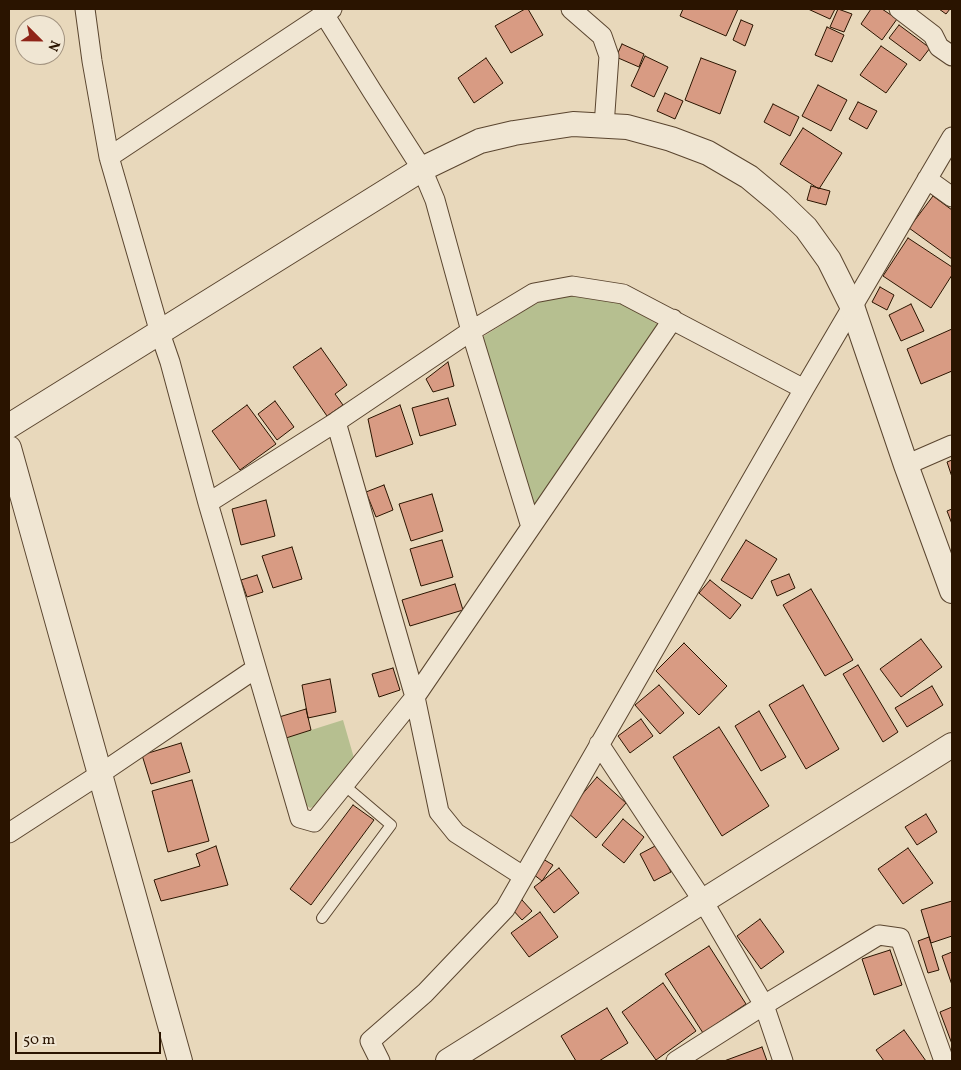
<!DOCTYPE html>
<html>
<head>
<meta charset="utf-8">
<style>
  body { margin:0 }
  #map { position:relative; width:961px; height:1070px; overflow:hidden; background:#e8d8bb; font-family:Vollkorn,serif }
  canvas { display:block }
  .frame { position:absolute; inset:0; border:10px solid #2a1400; pointer-events:none }
  .north { position:absolute; left:15px; top:15px; width:50px; height:50px; box-sizing:border-box; background:#f0e6d3; border:1px solid #a1927f; border-radius:50%; rotate:113deg; font-size:14px; font-weight:700; line-height:20px; text-align:center; color:#2a1400 }
  .north::after { content:''; display:block; margin:auto; width:18px; height:22px; background:#8f2418; clip-path:polygon(50% 0,100% 100%,50% 72%,0 100%) }
  .scale { position:absolute; left:15px; top:1032px; width:146px; height:22px; box-sizing:border-box; border:2px solid #2a1400; border-top:0; padding-left:6px; font-size:15px; line-height:18px; white-space:nowrap; color:#2a1400; -webkit-text-stroke:4px #f0e6d3; paint-order:stroke }
</style>
</head>
<body>
<div id="map">
<canvas width="961" height="1070"></canvas>
<div class="frame"></div>
<div class="north">N</div>
<div class="scale">50 m</div>
</div>
<script>
const context = document.querySelector('canvas').getContext('2d');
context.lineJoin = 'round';
function paint(path, color) {
  context.fillStyle = color;
  context.fill(path, 'evenodd');
}
function shape(rows) {
  const path = new Path2D();
  for (const r of rows) {
    path.moveTo(r[0], r[1]);
    for (let i = 2; i < r.length; i += 2) path.lineTo(r[i], r[i + 1]);
  }
  return path;
}
function strokePath(path, color, width, dash) {
  context.strokeStyle = color;
  context.lineWidth = width;
  context.lineCap = dash ? 'butt' : 'round';
  context.setLineDash(dash || []);
  context.stroke(path);
}
const green = shape([
  [581,295,608,298,628,307,659,325,534,505,528,502,483,342,484,336,530,307,548,298],
  [343,720,354,758,318,805,310,808,306,805,286,738]
]);
const building = shape([
  [525,9,528,9,543,35,511,53,495,26,525,9],
  [683,9,738,9,726,36,680,16,683,9],
  [808,9,835,9,830,19,808,9],
  [838,9,852,14,844,32,830,27,838,9],
  [871,9,882,9,897,19,882,40,861,24,871,9],
  [939,9,950,9,946,14,939,9],
  [741,20,753,25,745,46,733,40,741,20],
  [899,25,930,48,920,61,889,38,899,25],
  [827,27,844,35,832,62,815,55,827,27],
  [622,44,644,54,639,67,616,57,622,44],
  [881,46,907,64,886,93,860,75,881,46],
  [645,56,668,67,654,97,631,86,645,56],
  [486,58,503,83,474,103,458,78,486,58],
  [701,58,736,71,720,114,685,100,701,58],
  [818,85,847,100,831,131,802,116,818,85],
  [665,93,683,101,675,119,657,111,665,93],
  [858,102,877,111,867,129,849,119,858,102],
  [773,104,799,117,790,136,764,122,773,104],
  [803,128,842,153,819,189,780,164,803,128],
  [811,186,830,191,826,205,807,200,811,186],
  [933,196,952,210,952,259,909,228,933,196],
  [908,238,952,267,952,275,931,308,883,276,908,238],
  [880,287,894,295,887,310,872,302,880,287],
  [911,304,924,331,901,341,889,315,911,304],
  [952,329,952,371,921,384,907,349,952,329],
  [321,348,347,385,335,394,343,405,327,416,293,367,321,348],
  [448,362,454,386,433,392,426,379,448,362],
  [448,398,456,425,420,436,412,408,448,398],
  [275,401,294,427,277,440,258,414,275,401],
  [247,405,276,444,240,470,212,431,247,405],
  [400,405,413,444,376,457,368,419,400,405],
  [952,460,952,477,947,462,952,460],
  [384,485,393,510,376,517,366,492,384,485],
  [432,494,443,531,411,541,399,504,432,494],
  [266,500,275,536,241,545,232,509,266,500],
  [952,509,952,524,947,511,952,509],
  [442,540,453,577,421,586,410,549,442,540],
  [746,540,777,559,752,599,721,580,746,540],
  [292,547,302,579,273,588,262,556,292,547],
  [789,574,795,588,777,596,771,581,789,574],
  [257,575,263,592,247,597,241,580,257,575],
  [710,580,741,605,730,619,699,593,710,580],
  [455,584,463,610,410,626,402,600,455,584],
  [811,589,853,660,825,676,783,605,811,589],
  [921,639,942,667,901,697,880,669,921,639],
  [684,643,727,686,699,715,656,671,684,643],
  [858,665,898,732,883,742,843,674,858,665],
  [393,668,400,690,379,697,372,674,393,668],
  [330,679,336,712,308,718,302,685,330,679],
  [659,685,684,713,660,734,635,705,659,685],
  [803,685,839,749,806,769,769,705,803,685],
  [932,686,943,705,907,727,895,708,932,686],
  [306,709,311,730,286,738,279,717,306,709],
  [759,711,786,757,761,771,735,726,759,711],
  [641,719,653,736,630,753,618,736,641,719],
  [719,727,769,806,722,836,673,757,719,727],
  [181,743,190,772,151,784,142,755,181,743],
  [597,777,626,803,596,838,567,812,597,777],
  [192,780,209,841,168,852,152,791,192,780],
  [353,805,374,820,311,905,290,889,353,805],
  [926,814,937,832,917,845,905,827,926,814],
  [623,819,644,837,624,863,602,845,623,819],
  [657,845,671,872,654,881,640,854,657,845],
  [216,846,228,885,161,901,154,880,200,866,196,854,216,846],
  [908,848,933,883,903,904,878,869,908,848],
  [543,859,553,865,542,881,533,874,543,859],
  [559,868,579,893,554,913,534,887,559,868],
  [522,900,532,911,522,920,512,909,522,900],
  [952,901,952,936,931,943,921,910,952,901],
  [540,912,558,937,529,957,511,933,540,912],
  [760,919,784,952,761,969,737,936,760,919],
  [929,937,939,970,928,973,918,941,929,937],
  [709,946,746,1004,703,1033,665,974,709,946],
  [890,950,902,985,874,995,862,959,890,950],
  [952,952,952,985,942,956,952,952],
  [663,983,696,1031,656,1060,622,1012,663,983],
  [952,1007,952,1044,940,1012,952,1007],
  [607,1008,628,1043,599,1061,576,1061,561,1036,607,1008],
  [904,1030,926,1061,884,1061,876,1050,904,1030],
  [762,1047,767,1061,724,1061,762,1047]
]);
const service = shape([
  [322,918,391,825,344,785]
]);
const minor = shape([
  [85,9,92,61,109,157,160,333,170,362,208,503,300,818,314,822,415,697,673,319],
  [571,9,602,36,609,56,604,126],
  [899,9,933,35,939,47,952,56],
  [324,14,372,91,422,169,435,200,471,331,531,527],
  [109,157,332,9],
  [927,179,952,197],
  [336,422,415,697,439,812,456,833,523,876],
  [906,465,952,445],
  [208,503,336,422,471,331,534,293,572,286,623,294,804,389],
  [599,744,703,901,764,1005,783,1061],
  [9,833,100,774,255,669],
  [380,1061,370,1041,425,993,505,909,804,389,952,137],
  [676,1061,764,1005,879,935,900,938,944,1061]
]);
const tertiary = shape([
  [9,426,422,169,480,141,514,133,573,124,627,127,671,139,708,153,749,177,779,202,806,228,829,260,852,306,906,465,952,591],
  [9,448,180,1061],
  [448,1061,952,745]
]);
paint(green, '#b6bf90');
paint(building, '#d89b83');
strokePath(building, '#2a1400', 1);
strokePath(service, '#5a452f', 12);
strokePath(minor, '#5a452f', 21);
strokePath(tertiary, '#5a452f', 26);
strokePath(service, '#f0e6d3', 10);
strokePath(minor, '#f0e6d3', 19);
strokePath(tertiary, '#f0e6d3', 24);
</script>
</body>
</html>
